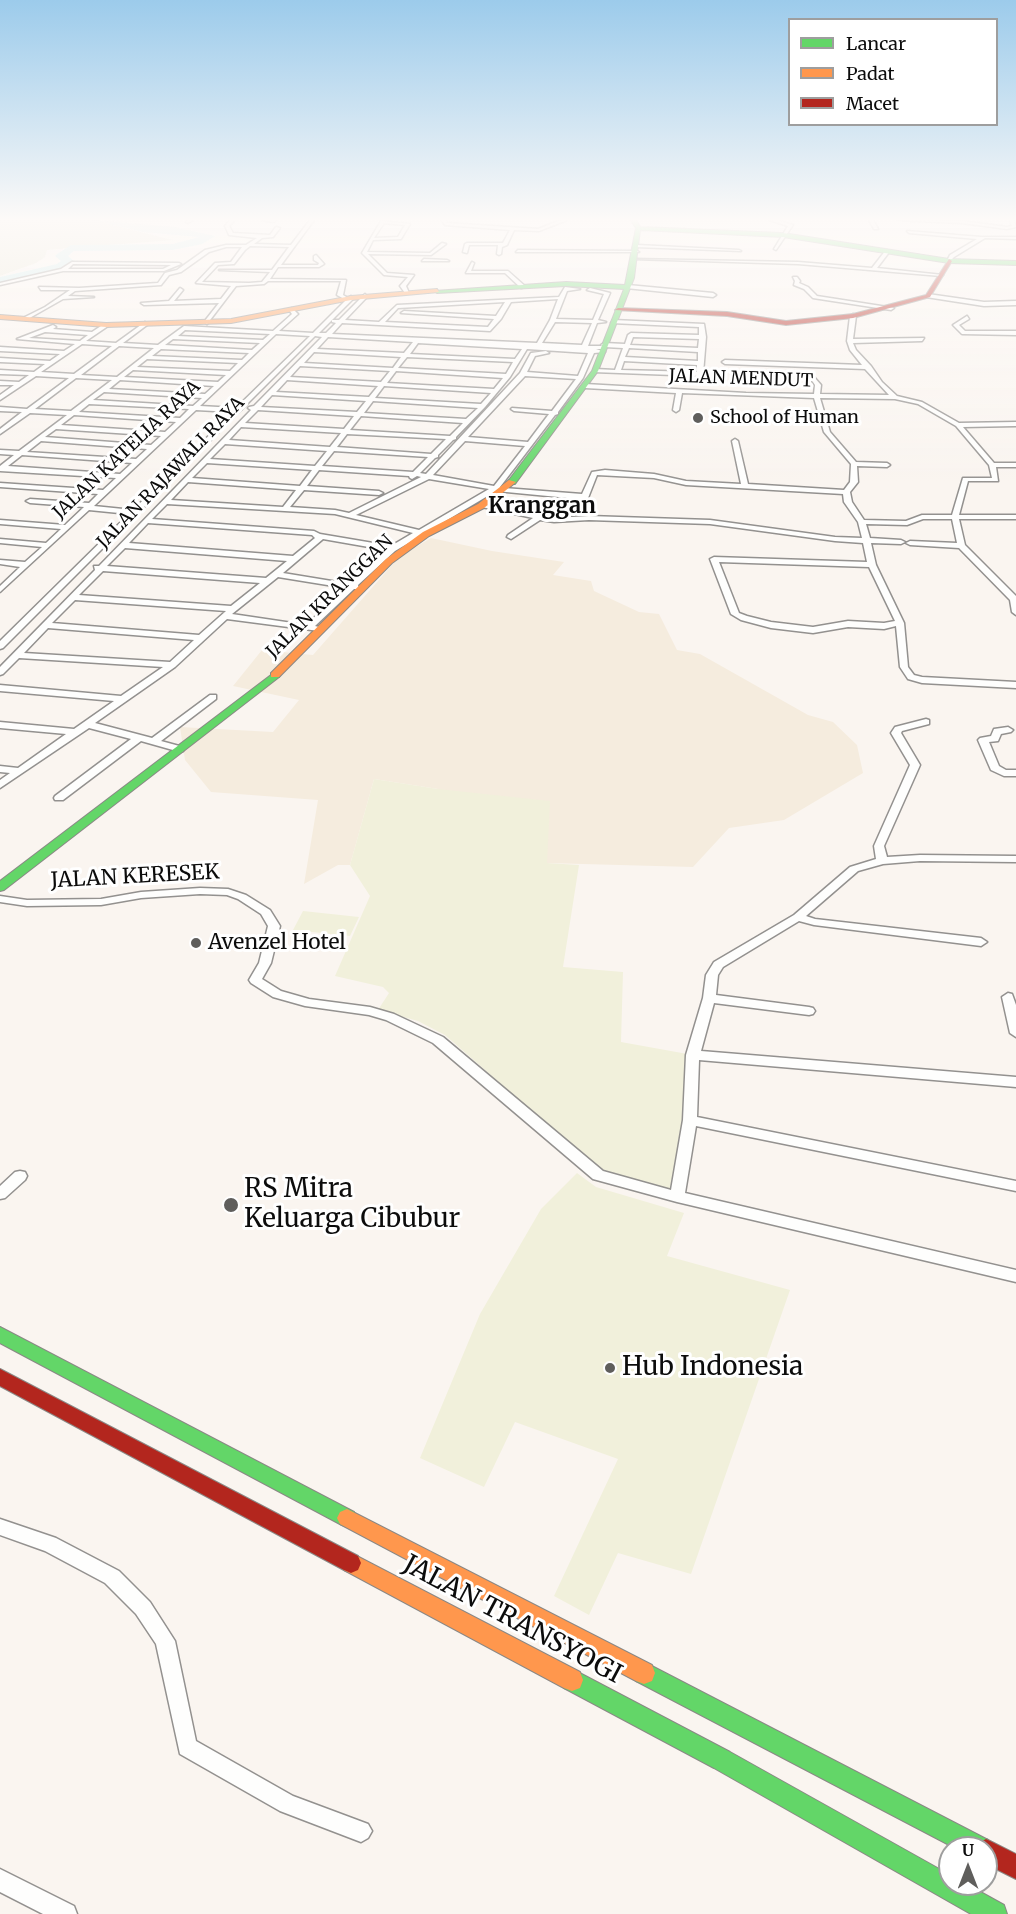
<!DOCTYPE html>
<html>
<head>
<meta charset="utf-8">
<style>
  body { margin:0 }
  #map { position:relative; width:1016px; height:1914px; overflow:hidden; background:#faf5f0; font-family:Merriweather,serif }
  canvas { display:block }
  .legend { position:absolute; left:788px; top:18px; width:210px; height:108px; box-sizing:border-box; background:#fff; border:2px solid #9e9e9e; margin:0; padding:8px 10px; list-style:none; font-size:18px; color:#0c0c0c }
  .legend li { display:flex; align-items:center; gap:12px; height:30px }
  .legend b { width:30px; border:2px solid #9e9e9e }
  .north { position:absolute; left:938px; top:1836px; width:60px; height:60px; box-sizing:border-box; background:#fff; border:2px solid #9e9e9e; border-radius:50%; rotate:0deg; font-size:16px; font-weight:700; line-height:24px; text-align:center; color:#0c0c0c }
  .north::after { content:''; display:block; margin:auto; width:21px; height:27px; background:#5f5e5c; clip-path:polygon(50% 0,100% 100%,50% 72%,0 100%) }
</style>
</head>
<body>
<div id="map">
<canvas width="1016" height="1914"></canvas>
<ul class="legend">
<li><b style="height:8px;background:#63d668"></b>Lancar</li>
<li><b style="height:8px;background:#ff974d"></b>Padat</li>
<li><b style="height:8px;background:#b3261e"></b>Macet</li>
</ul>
<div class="north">U</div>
</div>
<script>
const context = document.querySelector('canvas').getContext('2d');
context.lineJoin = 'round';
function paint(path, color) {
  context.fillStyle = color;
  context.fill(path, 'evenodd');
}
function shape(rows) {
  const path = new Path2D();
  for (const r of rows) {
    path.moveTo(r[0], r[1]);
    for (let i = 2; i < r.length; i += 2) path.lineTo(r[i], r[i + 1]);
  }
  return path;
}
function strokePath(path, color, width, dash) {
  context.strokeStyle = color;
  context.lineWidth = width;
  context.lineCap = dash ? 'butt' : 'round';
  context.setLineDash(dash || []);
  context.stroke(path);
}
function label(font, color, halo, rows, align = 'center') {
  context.font = font + ' Merriweather,serif';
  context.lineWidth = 6;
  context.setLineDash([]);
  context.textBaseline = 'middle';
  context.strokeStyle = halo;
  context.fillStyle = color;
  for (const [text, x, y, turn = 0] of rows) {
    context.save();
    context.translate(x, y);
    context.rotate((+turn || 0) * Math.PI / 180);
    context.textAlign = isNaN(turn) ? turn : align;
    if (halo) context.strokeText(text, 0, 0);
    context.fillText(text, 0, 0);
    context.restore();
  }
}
const farmland = shape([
  [431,538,492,551,564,562,553,575,591,581,594,591,639,612,659,614,677,650,700,654,808,715,833,722,857,745,863,773,784,820,729,828,693,867,546,863,438,789,374,779,350,865,338,865,304,884,318,800,211,792,185,760,180,727,273,732,299,700,233,686,262,650,313,655,399,557]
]);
const cemetery = shape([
  [0,220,92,220,173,240,47,250,45,257,36,263,0,276]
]);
const pitch = shape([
  [374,779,438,789,550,801,547,863,579,865,563,967,623,972,621,1042,693,1055,670,1190,610,1173,591,1163,445,1035,418,1021,378,1010,389,993,383,987,335,976,370,896,350,865],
  [303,911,359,917,350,936,293,930],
  [577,1173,596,1187,684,1213,667,1256,790,1290,691,1574,618,1553,589,1615,554,1596,618,1459,515,1422,484,1487,420,1458,480,1314,541,1209]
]);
const river = shape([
  [93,220,174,227,215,236,202,244,173,250,74,251,68,256,74,261,65,268,0,285,0,277,57,264,61,261,55,256,57,254,71,245,173,244,199,237,143,232,93,220]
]);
const street = shape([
  [188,220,193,220,188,223,186,222,188,220],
  [230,220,235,220,229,226,233,233,270,235,276,227,280,228,273,237,262,238,254,244,291,245,310,220,314,220,281,265,318,265,319,263,314,260,314,256,316,255,324,264,319,267,278,267,270,279,346,280,343,295,348,298,351,296,354,298,319,333,326,333,336,323,332,322,332,320,339,320,365,294,367,297,345,320,379,322,397,305,559,297,565,287,580,289,567,291,556,319,593,320,604,294,587,290,590,288,610,293,598,320,606,322,597,323,588,346,602,346,601,345,604,343,625,344,628,335,631,333,699,335,699,327,611,323,613,320,704,324,706,337,703,374,700,376,593,372,595,369,615,370,623,348,605,347,605,349,596,349,605,352,594,353,583,378,558,412,558,414,555,415,500,487,504,488,582,494,592,472,605,470,654,474,686,481,741,484,732,441,735,439,738,441,748,484,844,490,850,482,851,464,824,432,814,398,682,393,679,410,676,412,673,410,676,393,585,388,582,386,585,384,746,393,814,394,815,385,811,379,814,377,821,385,820,394,889,395,865,369,725,364,722,362,725,360,862,365,850,350,847,341,850,316,853,314,856,316,853,339,924,338,922,341,853,343,856,350,871,366,882,382,897,396,922,402,959,423,1016,422,1016,426,963,427,994,463,1016,463,1016,467,996,467,998,481,968,481,959,515,1016,515,1016,519,959,519,965,545,1016,596,1016,615,1012,612,1010,600,959,548,910,545,906,543,910,541,957,543,952,519,923,519,907,525,866,524,870,538,901,540,905,542,901,544,871,543,876,565,904,623,908,667,914,675,922,677,1016,682,1016,688,922,683,908,679,900,667,896,626,884,629,848,627,813,633,771,628,741,620,731,614,710,559,714,557,867,562,863,543,835,541,710,524,589,520,554,522,540,520,511,539,507,537,508,535,533,518,477,506,481,504,554,518,589,516,710,520,835,537,862,538,858,522,844,502,843,494,686,485,654,478,597,475,588,498,579,499,496,491,395,551,358,585,359,589,354,589,315,626,319,627,319,631,227,619,175,667,95,723,152,738,210,695,216,695,216,699,161,741,183,747,183,751,180,752,141,741,63,800,55,800,54,798,55,796,131,739,89,728,0,788,0,780,10,773,0,772,0,766,18,768,66,734,0,728,0,722,74,729,114,701,0,691,0,685,121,696,163,667,19,658,3,674,0,675,0,667,95,570,94,566,99,566,251,410,248,408,249,407,254,406,322,337,315,336,3,648,0,649,0,641,129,514,89,510,0,592,0,586,20,567,0,564,0,560,25,562,42,547,0,543,0,539,46,543,61,529,0,524,0,520,65,525,84,507,30,503,26,501,30,499,89,503,98,494,0,487,0,483,103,490,116,478,0,471,0,466,14,455,0,454,0,450,19,451,67,415,30,413,0,434,0,429,22,412,0,411,0,407,27,409,69,378,36,376,0,400,0,395,14,385,0,385,0,381,19,382,29,375,0,374,0,370,34,372,45,364,0,362,0,358,50,361,60,354,0,351,0,347,64,351,75,344,17,339,53,325,56,327,53,329,92,332,104,324,108,324,108,326,86,341,116,343,145,322,147,325,123,343,158,345,184,326,273,331,292,314,289,310,292,308,298,314,279,331,313,333,346,300,337,295,341,281,268,281,264,284,236,286,207,324,204,322,219,303,144,305,141,303,169,301,180,288,183,290,174,301,221,299,231,286,196,283,215,263,231,262,242,247,226,247,209,252,181,272,169,275,161,285,75,291,68,296,94,297,63,299,26,320,21,319,45,307,70,290,41,290,39,287,79,288,158,283,165,273,177,270,205,250,226,245,246,245,257,238,229,235,225,226,230,220],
  [250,246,289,247,272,270,219,270,270,272,262,282,249,283,202,282,218,265,234,264,245,250,250,246],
  [558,299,550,320,537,343,332,334,342,323,490,331,501,319,511,302,558,299],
  [505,302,496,316,404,311,401,313,494,319,488,327,385,322,398,308,505,302],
  [555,322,592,323,582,345,542,343,555,322],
  [185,330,270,334,263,340,178,336,185,330],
  [45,332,88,335,80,341,29,338,45,332],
  [276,334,310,336,236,408,200,406,276,334],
  [328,337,413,342,404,353,317,349,328,337],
  [633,337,699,339,698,348,630,345,633,337],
  [173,339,260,343,252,350,165,345,173,339],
  [418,343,522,349,515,359,410,354,418,343],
  [82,344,112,346,74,374,41,372,82,344],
  [119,346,154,348,117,377,81,375,119,346],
  [629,348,698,352,698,361,625,357,629,348],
  [161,349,249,353,242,360,152,356,161,349],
  [527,349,588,353,578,376,527,372,535,356,549,353,546,351,531,353,520,373,426,474,420,473,435,458,438,457,438,455,453,440,456,439,456,437,485,407,510,377,527,349],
  [314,352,401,357,393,368,304,363,314,352],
  [407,357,513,362,506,374,398,368,407,357],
  [147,359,238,363,230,371,137,367,147,359],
  [624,361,697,365,697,372,621,370,624,361],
  [300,366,390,371,381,382,290,377,300,366],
  [133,370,226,375,218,382,124,377,133,370],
  [396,371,503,378,494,389,387,383,396,371],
  [525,376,576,379,552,411,512,408,511,409,514,411,549,414,528,442,468,437,525,376],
  [76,378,112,380,71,411,35,409,76,378],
  [120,380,214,386,205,394,109,389,120,380],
  [287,380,378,386,369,397,276,392,287,380],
  [384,386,491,393,481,404,375,398,384,386],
  [104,392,202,398,193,406,93,400,104,392],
  [272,395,366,401,357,412,261,407,272,395],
  [820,398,895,399,918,404,956,426,989,465,992,478,963,478,952,515,922,515,906,521,864,520,852,502,850,492,858,482,857,466,887,467,890,465,887,463,856,462,830,432,820,398],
  [373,401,478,408,466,419,364,413,373,401],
  [89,404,189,409,180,418,79,412,89,404],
  [196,410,233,412,133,510,94,506,196,410],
  [258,410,354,416,344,429,245,423,258,410],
  [74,415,176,422,165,432,61,425,74,415],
  [361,416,463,423,450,436,350,430,361,416],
  [241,427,341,433,330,447,229,440,241,427],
  [56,429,161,436,151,445,45,437,56,429],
  [347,434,446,439,431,454,337,447,347,434],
  [41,441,147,449,136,459,27,452,41,441],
  [465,441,525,446,494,486,433,475,465,441],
  [225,444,327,451,315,466,210,459,225,444],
  [334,451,428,457,413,472,322,466,334,451],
  [22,455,132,463,120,474,8,466,22,455],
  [207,463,312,470,300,486,192,478,207,463],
  [319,470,409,476,410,478,412,479,417,476,421,477,349,513,335,510,290,507,304,490,379,495,383,493,379,491,307,486,319,470],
  [429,479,489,489,419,530,356,515,429,479],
  [188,482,296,490,283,507,171,500,188,482],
  [167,504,335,514,413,533,391,546,320,534,314,531,152,519,167,504],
  [148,523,312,535,315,538,293,556,129,543,148,523],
  [323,539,386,550,350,584,283,573,323,539],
  [125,548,287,561,266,578,107,566,125,548],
  [719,562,869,567,895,621,884,623,848,621,813,627,771,622,747,616,739,613,719,562],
  [103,571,260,583,231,606,79,595,103,571],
  [278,577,346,588,306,625,232,614,278,577],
  [75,600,226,611,199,635,52,623,75,600],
  [48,628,194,640,170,662,24,653,48,628],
  [262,220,275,220,275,221,273,222,262,220],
  [442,220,446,220,447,223,538,229,561,220,567,220,539,231,514,230,507,245,502,247,501,254,499,255,497,254,498,245,469,245,467,253,463,252,465,244,467,243,503,243,510,230,445,225,442,220],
  [770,220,777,220,793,225,776,250,774,249,788,226,770,220],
  [869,220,873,220,878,229,874,229,869,220],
  [897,220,962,221,1007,227,1012,226,1010,220,1014,220,1016,227,1007,229,962,223,897,220],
  [381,221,410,224,401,239,373,240,367,252,430,253,442,243,446,244,431,255,368,254,387,273,414,275,406,286,409,293,405,293,400,286,408,277,384,275,362,253,381,221],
  [384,223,405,225,398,237,374,238,384,223],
  [907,231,981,237,1016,237,1016,239,985,238,954,257,949,262,947,261,950,255,977,239,909,233,907,231],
  [637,245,739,250,741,251,635,247,637,245],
  [518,250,637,251,639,252,516,252,518,250],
  [886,250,890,251,877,268,943,275,941,276,798,264,633,259,798,262,872,268,886,250],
  [424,259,447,260,449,261,422,261,424,259],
  [72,262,179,263,181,264,164,271,63,271,0,285,0,283,61,269,72,262],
  [73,264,171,265,163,269,68,269,73,264],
  [472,262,474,263,471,271,508,271,526,287,521,288,505,273,466,273,472,262],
  [793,277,797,277,800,281,799,283,808,287,817,296,894,308,891,310,813,298,804,289,794,285,795,281,793,277],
  [628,285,713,293,716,295,713,297,626,288,628,285],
  [928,294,984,302,1016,301,1016,305,984,306,926,297,928,294],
  [967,316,969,319,959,325,965,331,1016,331,1016,335,962,334,953,325,967,316],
  [926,719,929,720,929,724,902,731,901,733,920,765,884,846,887,857,920,855,1016,856,1016,862,920,861,883,864,858,871,806,916,815,919,981,938,987,942,981,946,814,925,799,921,723,967,718,975,716,995,809,1007,813,1008,815,1011,813,1014,809,1015,714,1003,701,1051,1016,1077,1016,1087,699,1060,697,1117,1016,1181,1016,1191,696,1126,685,1193,1016,1270,1016,1282,677,1202,593,1179,433,1043,386,1020,369,1015,305,1006,273,997,251,983,249,980,259,963,268,926,261,914,238,899,227,895,200,894,141,898,101,905,27,906,0,902,0,896,27,900,101,899,141,892,200,888,228,889,246,895,270,910,280,926,271,963,262,979,281,991,309,999,370,1007,394,1014,443,1037,603,1171,671,1190,683,1120,686,1055,703,998,706,975,714,962,794,915,850,867,876,859,874,846,910,765,891,733,895,727,926,719],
  [1008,727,1013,730,1011,732,1001,734,998,741,989,742,999,766,1006,770,1016,770,1016,776,1004,776,991,770,978,740,980,738,991,736,994,729,1008,727],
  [1008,993,1012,994,1016,1005,1016,1037,1010,1033,1002,997,1008,993],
  [20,1171,25,1172,27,1176,25,1180,5,1198,0,1199,0,1186,15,1172,20,1171],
  [0,1519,56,1538,119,1571,150,1602,175,1641,196,1741,293,1796,368,1824,372,1831,368,1838,361,1842,280,1811,180,1754,156,1644,136,1614,105,1583,45,1551,0,1535,0,1519],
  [0,1869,74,1906,77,1914,43,1914,0,1892,0,1869]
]);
const fast = shape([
  [631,220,636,220,640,227,783,233,949,259,1016,261,1016,265,949,263,783,237,640,230,634,278,598,371,515,484,509,484,509,480,592,371,624,289,566,286,437,293,434,291,566,282,625,285,636,228,631,220],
  [275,672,280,675,279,677,4,890,0,891,0,881,275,672],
  [0,1327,354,1512,357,1518,354,1524,347,1527,340,1524,0,1343,0,1327],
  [644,1662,988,1840,992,1848,988,1856,986,1857,986,1848,955,1848,636,1681,633,1673,636,1665,644,1662],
  [572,1669,730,1752,950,1875,950,1884,966,1884,1004,1905,1007,1914,971,1914,714,1768,564,1688,561,1680,564,1672,572,1669]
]);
const slow = shape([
  [437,289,439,292,351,300,231,323,106,327,0,319,0,315,106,323,231,319,351,296,437,289],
  [509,480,516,482,484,508,429,536,392,563,279,677,271,677,271,673,386,559,423,532,478,504,509,480],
  [347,1509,652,1665,655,1673,652,1681,644,1684,636,1681,340,1524,337,1518,340,1512,347,1509],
  [351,1553,580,1672,583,1680,580,1688,572,1691,564,1688,344,1570,341,1563,344,1556,351,1553]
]);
const jam = shape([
  [949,259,952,261,930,297,853,318,786,325,727,316,615,310,618,308,727,312,786,321,853,314,926,295,949,259],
  [0,1369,358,1556,361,1563,358,1570,351,1573,344,1570,0,1386,0,1369],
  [986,1839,1016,1854,1016,1879,986,1864,986,1848,975,1848,978,1843,986,1839]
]);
const markers = [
  [698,418,6,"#5f5e5c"],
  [196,943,6,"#5f5e5c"],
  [231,1205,8,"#5f5e5c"],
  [610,1368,6,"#5f5e5c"]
];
const farStreetnames = [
  ["JALAN MENDUT",741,379,2],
  ["JALAN KATELIA RAYA",127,450,-43],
  ["JALAN RAJAWALI RAYA",171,473,-46],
  ["JALAN KRANGGAN",330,597,-44]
];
const farPoinames = [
  ["School of Human",710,418]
];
const streetNames = [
  ["JALAN KERESEK",135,877,-3]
];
const poiNames = [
  ["Avenzel Hotel",208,943]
];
const farDistrictnames = [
  ["Kranggan",542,507]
];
const nearPoinames = [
  ["RS Mitra",244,1190],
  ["Keluarga Cibubur",244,1220],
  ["Hub Indonesia",622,1368]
];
const nearStreetnames = [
  ["JALAN TRANSYOGI",512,1620,28]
];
paint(farmland, '#f5ecde');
paint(cemetery, '#e9e8d6');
paint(pitch, '#f1f0db');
paint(river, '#caedf0');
strokePath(street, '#93918f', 3);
strokePath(fast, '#8a8885', 2);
strokePath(slow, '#8a8885', 2);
strokePath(jam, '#8a8885', 2);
paint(street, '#fefefd');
paint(fast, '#63d668');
paint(slow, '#ff974d');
paint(jam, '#b3261e');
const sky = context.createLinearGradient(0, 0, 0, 488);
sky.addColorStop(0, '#9ccbeb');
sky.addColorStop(0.45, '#fdfaf8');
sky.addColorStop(1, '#fdfaf800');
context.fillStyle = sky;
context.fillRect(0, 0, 1016, 488);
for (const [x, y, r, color] of markers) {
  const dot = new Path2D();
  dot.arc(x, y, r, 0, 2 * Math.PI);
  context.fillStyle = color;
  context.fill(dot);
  strokePath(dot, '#fff', 2);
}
label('18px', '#0c0c0c', '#fff', farStreetnames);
label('18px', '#0c0c0c', '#fff', farPoinames, 'left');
label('21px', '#0c0c0c', '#fff', streetNames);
label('21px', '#0c0c0c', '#fff', poiNames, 'left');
label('bold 22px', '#0c0c0c', '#fff', farDistrictnames);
label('26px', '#0c0c0c', '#fff', nearPoinames, 'left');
label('26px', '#0c0c0c', '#fff', nearStreetnames);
</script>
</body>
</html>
